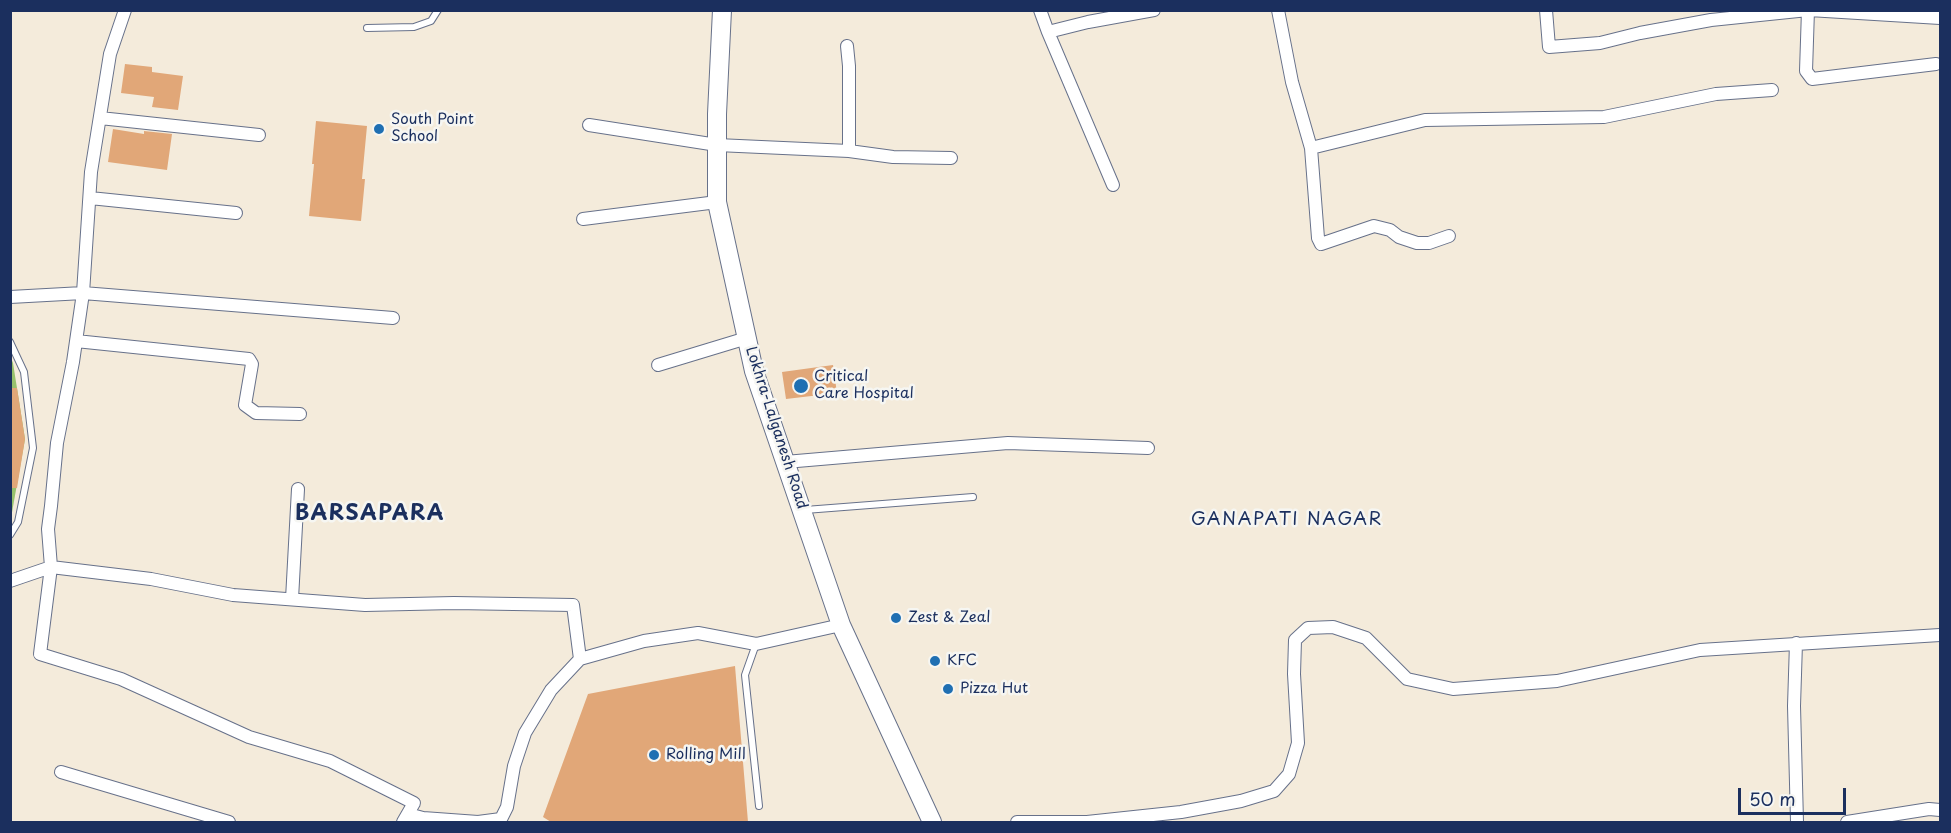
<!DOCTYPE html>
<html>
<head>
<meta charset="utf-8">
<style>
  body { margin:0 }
  #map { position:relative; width:1951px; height:833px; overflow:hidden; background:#f4ebdb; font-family:"Playpen Sans",sans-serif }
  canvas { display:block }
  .frame { position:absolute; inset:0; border:12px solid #1b2f5e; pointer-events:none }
  .scale { position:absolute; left:1738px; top:788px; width:108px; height:27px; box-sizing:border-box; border:3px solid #1b2f5e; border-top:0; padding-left:8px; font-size:18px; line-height:21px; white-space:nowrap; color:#1b2f5e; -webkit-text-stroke:4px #f6f6f2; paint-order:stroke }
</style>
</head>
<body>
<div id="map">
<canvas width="1951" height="833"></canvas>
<div class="frame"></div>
<div class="scale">50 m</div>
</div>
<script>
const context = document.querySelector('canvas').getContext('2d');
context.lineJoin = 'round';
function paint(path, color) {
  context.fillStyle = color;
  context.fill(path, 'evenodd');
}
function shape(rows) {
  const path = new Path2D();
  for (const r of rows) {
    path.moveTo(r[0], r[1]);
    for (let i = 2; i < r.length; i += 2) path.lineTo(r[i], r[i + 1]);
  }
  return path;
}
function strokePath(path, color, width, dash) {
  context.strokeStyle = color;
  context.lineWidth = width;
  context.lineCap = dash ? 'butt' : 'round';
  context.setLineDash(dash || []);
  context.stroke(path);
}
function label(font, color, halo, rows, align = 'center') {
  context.font = font + ' "Playpen Sans",sans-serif';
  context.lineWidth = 5;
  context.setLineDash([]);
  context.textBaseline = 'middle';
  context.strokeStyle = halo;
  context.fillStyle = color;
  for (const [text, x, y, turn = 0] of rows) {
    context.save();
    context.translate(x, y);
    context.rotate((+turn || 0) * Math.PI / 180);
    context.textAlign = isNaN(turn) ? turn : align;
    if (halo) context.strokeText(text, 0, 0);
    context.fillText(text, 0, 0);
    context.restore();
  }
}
const green = shape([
  [11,358,13,363,25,439,11,518]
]);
const building = shape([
  [125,64,152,67,152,72,183,76,178,110,152,107,154,97,121,93],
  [316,121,367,126,362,179,365,179,361,221,309,216,314,164,312,164],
  [113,129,144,134,144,131,172,134,167,170,108,162],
  [833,365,837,393,786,399,782,372],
  [10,388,17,388,25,439,17,488,10,488],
  [735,666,748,822,551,822,543,817,588,694]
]);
const lane = shape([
  [367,28,414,27,431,21,438,10],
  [10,342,24,372,33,448,18,522,10,535],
  [805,510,973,497],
  [756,644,745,675,759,806]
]);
const street = shape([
  [125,10,110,54,91,172,83,293,73,362,57,443,51,506,48,529,51,567,40,654,121,679,249,737,330,761,414,803,403,822],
  [1040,10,1048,32,1088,22,1154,10],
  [1278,10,1292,82,1311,148,1425,120,1604,117,1716,94,1772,90],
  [1546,10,1549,47,1600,43,1640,33,1711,20,1808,10],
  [1808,10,1806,71,1812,79,1936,64],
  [1809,10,1940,18],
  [1048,32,1113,185],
  [847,46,849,66,849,151],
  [100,118,259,135],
  [589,125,717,145,849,151,893,157,951,158],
  [1311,148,1318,238,1321,244,1374,226,1390,230,1399,237,1417,243,1429,243,1449,236],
  [90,198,236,213],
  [583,219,717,202],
  [10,297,83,293,393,318],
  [76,341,249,359,252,364,245,405,256,413,300,414],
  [658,365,747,338],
  [785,462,1008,443,1148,448],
  [10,581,51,567,151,579,233,595,365,605,454,603,573,605,580,659,644,641,698,633,756,644,841,625],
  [292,599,298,489],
  [1796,643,1794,706,1797,822],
  [61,772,229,822],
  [408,814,423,818,478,822,501,819,507,807,514,766,525,733,551,690,580,659],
  [1017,822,1087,822,1181,812,1241,801,1274,791,1289,774,1298,743,1294,674,1295,640,1308,628,1333,627,1366,638,1407,679,1453,689,1557,681,1700,650,1940,635],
  [1847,822,1929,809,1940,810]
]);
const secondary = shape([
  [722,10,717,114,717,202,754,371,841,625,932,822]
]);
const markers = [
  [379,129,6,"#1f6fb2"],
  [801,386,8,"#1f6fb2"],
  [896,618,6,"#1f6fb2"],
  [935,661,6,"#1f6fb2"],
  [948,689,6,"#1f6fb2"],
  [654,755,6,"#1f6fb2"]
];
const poiNames = [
  ["South Point",391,120],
  ["School",391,137],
  ["Critical",814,377],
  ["Care Hospital",814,394],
  ["Zest & Zeal",908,618],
  ["KFC",947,661],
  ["Pizza Hut",960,689],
  ["Rolling Mill",666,755]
];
const streetNames = [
  ["Lokhra-Lalganesh Road",776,428,72]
];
const quarterNames = [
  ["GANAPATI NAGAR",1287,520]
];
const districtNames = [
  ["BARSAPARA",370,514]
];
paint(green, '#97c16d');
paint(building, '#e1a778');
strokePath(lane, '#67718a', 8);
strokePath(street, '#67718a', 14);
strokePath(secondary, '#67718a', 20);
strokePath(lane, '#fff', 6);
strokePath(street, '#fff', 12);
strokePath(secondary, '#fff', 18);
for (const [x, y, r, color] of markers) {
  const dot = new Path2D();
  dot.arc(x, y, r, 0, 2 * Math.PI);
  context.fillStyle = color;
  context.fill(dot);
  strokePath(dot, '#f6f6f2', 2);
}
label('15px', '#1b2f5e', '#f6f6f2', poiNames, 'left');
label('15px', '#1b2f5e', '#f6f6f2', streetNames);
context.letterSpacing = '1.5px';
label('18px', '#1b2f5e', '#f6f6f2', quarterNames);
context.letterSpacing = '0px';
context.letterSpacing = '1.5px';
label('bold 21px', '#1b2f5e', '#f6f6f2', districtNames);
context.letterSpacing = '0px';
</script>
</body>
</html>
